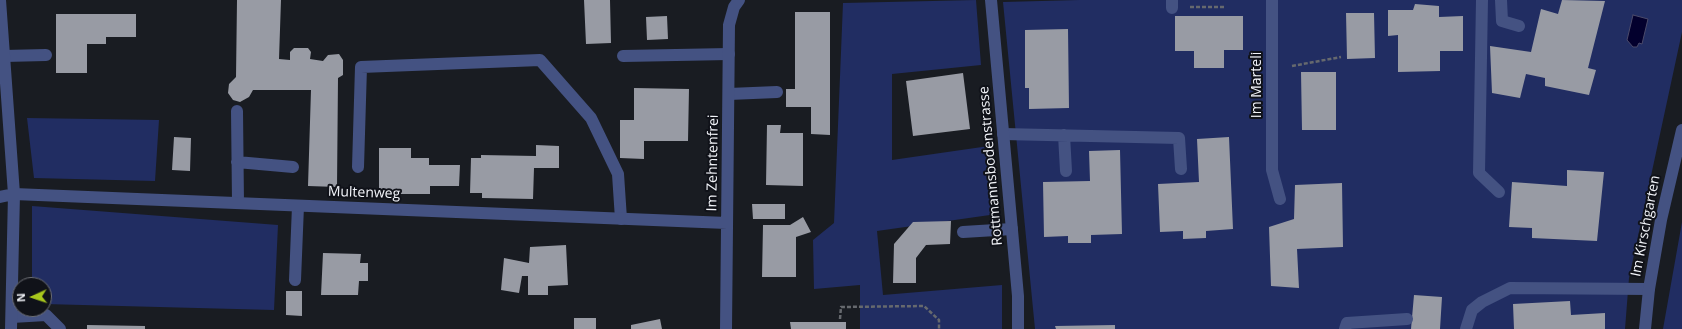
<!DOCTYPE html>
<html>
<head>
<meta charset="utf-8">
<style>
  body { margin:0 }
  #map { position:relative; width:1682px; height:329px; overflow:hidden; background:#191c22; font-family:"Open Sans",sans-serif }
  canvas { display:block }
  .north { position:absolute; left:12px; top:277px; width:40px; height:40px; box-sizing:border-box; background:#101219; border:1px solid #6b6d73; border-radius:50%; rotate:267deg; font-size:11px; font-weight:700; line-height:16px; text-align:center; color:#f3f5fa }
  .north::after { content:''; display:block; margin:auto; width:14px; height:18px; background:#a8c71d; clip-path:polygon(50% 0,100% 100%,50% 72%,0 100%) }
</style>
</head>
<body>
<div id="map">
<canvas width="1682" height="329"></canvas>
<div class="north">N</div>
</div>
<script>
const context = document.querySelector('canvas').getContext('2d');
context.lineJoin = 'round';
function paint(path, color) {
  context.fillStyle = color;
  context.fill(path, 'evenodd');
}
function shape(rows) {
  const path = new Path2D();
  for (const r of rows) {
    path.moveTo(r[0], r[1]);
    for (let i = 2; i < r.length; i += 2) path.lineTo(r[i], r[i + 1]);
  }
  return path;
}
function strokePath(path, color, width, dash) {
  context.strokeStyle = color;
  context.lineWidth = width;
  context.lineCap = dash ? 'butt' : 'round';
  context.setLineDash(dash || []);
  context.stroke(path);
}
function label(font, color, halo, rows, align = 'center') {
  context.font = font + ' "Open Sans",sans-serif';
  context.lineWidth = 4;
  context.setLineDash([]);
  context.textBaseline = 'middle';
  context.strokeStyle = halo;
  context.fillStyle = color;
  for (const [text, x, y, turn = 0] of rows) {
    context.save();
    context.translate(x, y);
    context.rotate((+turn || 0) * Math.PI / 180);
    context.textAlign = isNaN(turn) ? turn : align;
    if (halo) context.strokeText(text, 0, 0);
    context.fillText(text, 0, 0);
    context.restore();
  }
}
const green = shape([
  [976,0,981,65,892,74,892,160,989,146,997,214,877,231,883,295,1002,285,1002,329,860,329,860,285,814,289,813,240,834,223,843,3],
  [1079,0,1682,0,1682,32,1629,278,1625,329,1035,329,1003,2],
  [27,118,159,120,155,181,34,178],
  [32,206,278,225,274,310,44,304,44,285,32,285],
  [1682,222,1682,329,1663,329]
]);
const water = shape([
  [1633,15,1648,19,1642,44,1639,43,1637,47,1633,47,1627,40,1633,15]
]);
const building = shape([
  [237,0,281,0,279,59,290,60,290,52,294,48,308,48,311,52,310,59,323,61,328,55,339,54,343,60,343,75,338,78,337,187,308,186,311,90,253,90,249,97,240,102,233,100,228,93,229,84,236,77],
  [584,0,610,0,611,43,586,44],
  [1562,0,1605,1,1588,68,1596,70,1589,95,1545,86,1545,78,1526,74,1520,98,1492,93,1490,46,1531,52,1541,9,1558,14],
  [1415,4,1439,6,1439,17,1463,16,1463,51,1440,51,1440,71,1398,72,1398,35,1388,36,1388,10,1413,10],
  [795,12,830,12,830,135,811,134,811,107,786,107,786,89,795,89],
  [1346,13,1374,13,1375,58,1347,59],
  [56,14,136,14,136,37,106,37,106,44,87,44,87,73,56,73],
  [667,16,668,39,647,40,646,17],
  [1175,16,1243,16,1243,50,1224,50,1224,68,1194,68,1194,51,1175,51],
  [1068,29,1069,108,1029,109,1029,88,1025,88,1025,30],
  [1301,72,1336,72,1336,130,1302,130],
  [963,73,970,129,913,136,906,81],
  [634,88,689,89,688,141,644,141,644,159,620,158,620,120,634,120],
  [767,125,781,125,780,133,803,133,803,186,766,185],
  [174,137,191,138,190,171,172,170],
  [1229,137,1233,229,1206,231,1206,238,1183,239,1183,231,1160,232,1158,184,1199,182,1197,139],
  [536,145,559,146,559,168,534,168,533,199,482,198,482,193,470,193,471,158,481,158,481,155,536,156],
  [379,148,411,148,411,158,429,158,429,165,460,165,459,186,430,186,430,194,379,194],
  [1120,150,1122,234,1091,235,1091,243,1068,243,1068,236,1044,237,1043,182,1090,181,1089,151],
  [1567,170,1604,172,1597,241,1532,238,1532,228,1509,227,1512,182,1567,186],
  [1342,183,1343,247,1297,249,1299,288,1271,286,1269,227,1294,219,1295,185],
  [752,204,785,204,785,219,753,219],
  [803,217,811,232,796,237,796,277,762,277,763,225,790,225],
  [951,221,950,244,926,245,916,258,916,283,893,283,894,244,913,222],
  [566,245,568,285,548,286,548,295,528,295,528,276,522,276,519,293,501,290,504,258,529,263,530,247],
  [323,253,361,254,360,263,368,263,368,281,359,281,358,295,321,295],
  [286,291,302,291,302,316,286,315],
  [1414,295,1442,297,1440,329,1411,329],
  [1570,301,1571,315,1605,313,1605,329,1514,329,1513,304],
  [574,318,596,318,596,329,574,329],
  [660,319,662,329,631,329,631,325],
  [790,322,846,322,846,329,791,329],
  [87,325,145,326,145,329,87,329],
  [1115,325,1115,329,1056,329,1055,326]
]);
const path = shape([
  [1190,7,1226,7],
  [1292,66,1341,57],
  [840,319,841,307,924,306,939,320,939,329]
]);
const lane = shape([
  [1272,0,1272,170,1280,199],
  [1482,0,1479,173,1499,192],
  [1501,0,1502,21,1519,26],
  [1172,8,1172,0],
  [4,56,46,55],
  [623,56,729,54],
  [729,94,777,92],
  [237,111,238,203],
  [1003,134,1179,138,1181,169],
  [1064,135,1066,171],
  [237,162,293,167],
  [358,167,361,67,540,60,591,118,618,174,621,219],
  [963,232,1012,229],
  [295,280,298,206],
  [12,317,46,315,60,329],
  [1345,329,1347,323,1407,319],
  [1466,329,1472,310,1482,302,1510,288,1649,289]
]);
const street = shape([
  [0,0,14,194,11,329],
  [991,0,1018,296,1018,329],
  [0,197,14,194,727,223],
  [726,329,729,25,734,7,739,0],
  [1645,329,1649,289,1661,220,1682,130]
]);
const streetNames = [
  ["Im Marteli",1257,85,-90],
  ["Im Zehntenfrei",713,163,-89],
  ["Rottmannsbodenstrasse",991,166,-95],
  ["Multenweg",364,193,2],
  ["Im Kirschgarten",1646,226,-79]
];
paint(green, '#212d62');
paint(water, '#03002d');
strokePath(water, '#4b4a6a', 1);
paint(building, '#989ba4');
strokePath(path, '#66696e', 2.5, [4, 2]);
strokePath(lane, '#445282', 12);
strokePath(street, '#445282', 12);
label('14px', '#f3f5fa', '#101219', streetNames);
</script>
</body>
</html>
